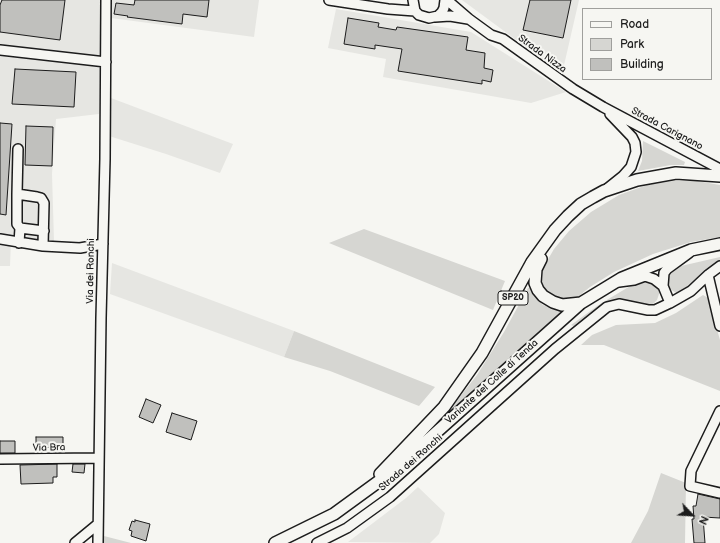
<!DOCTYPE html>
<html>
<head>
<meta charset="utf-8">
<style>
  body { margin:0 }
  #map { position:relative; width:720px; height:543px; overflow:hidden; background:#f6f6f2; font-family:"Balsamiq Sans",sans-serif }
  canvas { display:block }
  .legend { position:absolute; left:582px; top:8px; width:130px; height:72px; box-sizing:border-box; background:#f6f6f2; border:1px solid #9f9f9c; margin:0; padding:5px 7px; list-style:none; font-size:12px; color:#1c1c1c }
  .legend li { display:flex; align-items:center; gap:8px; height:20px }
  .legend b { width:20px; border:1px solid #9f9f9c }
  .north { position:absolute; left:672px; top:495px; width:40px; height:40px; -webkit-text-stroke:3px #f6f6f2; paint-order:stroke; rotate:115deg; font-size:11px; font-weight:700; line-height:16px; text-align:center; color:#1c1c1c }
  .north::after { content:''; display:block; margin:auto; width:14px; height:18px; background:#1c1c1c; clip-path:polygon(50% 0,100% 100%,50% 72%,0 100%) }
</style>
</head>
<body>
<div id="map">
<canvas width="720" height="543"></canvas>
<ul class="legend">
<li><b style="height:5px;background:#f6f6f2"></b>Road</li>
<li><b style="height:11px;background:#d6d6d2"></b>Park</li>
<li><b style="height:11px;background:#c0c0bd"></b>Building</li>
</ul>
<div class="north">N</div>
</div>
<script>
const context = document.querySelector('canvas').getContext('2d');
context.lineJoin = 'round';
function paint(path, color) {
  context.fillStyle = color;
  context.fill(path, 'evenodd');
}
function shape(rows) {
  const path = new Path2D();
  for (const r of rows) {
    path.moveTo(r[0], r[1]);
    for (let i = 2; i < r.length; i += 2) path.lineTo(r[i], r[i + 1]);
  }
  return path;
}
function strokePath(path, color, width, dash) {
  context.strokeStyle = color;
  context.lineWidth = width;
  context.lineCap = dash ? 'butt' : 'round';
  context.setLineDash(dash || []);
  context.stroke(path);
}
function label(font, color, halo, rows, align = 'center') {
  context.font = font + ' "Balsamiq Sans",sans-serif';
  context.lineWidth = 4;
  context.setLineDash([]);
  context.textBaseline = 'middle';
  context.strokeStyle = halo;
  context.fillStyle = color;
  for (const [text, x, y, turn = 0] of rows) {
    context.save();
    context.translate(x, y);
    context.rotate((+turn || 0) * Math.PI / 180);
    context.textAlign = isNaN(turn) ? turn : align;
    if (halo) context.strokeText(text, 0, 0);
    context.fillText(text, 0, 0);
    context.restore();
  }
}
const built = shape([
  [0,0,101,0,99,114,56,119,52,174,54,241,11,239,10,266,0,266],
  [112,0,259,0,254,37,111,18],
  [462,0,579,0,562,74,519,42],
  [336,9,471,32,566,92,531,103,383,77,386,59,328,48],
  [111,98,233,144,220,173,166,154,109,136],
  [112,263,294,331,284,357,110,294],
  [418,487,445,513,439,534,430,543,348,542,406,498]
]);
const green = shape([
  [643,141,685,162,684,165,671,165,638,171,642,161],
  [673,181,697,181,720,185,720,237,691,242,653,254,614,272,590,287,575,299,563,301,549,296,542,285,543,268,554,249,569,231,591,212,619,195,647,185],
  [364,229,505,281,493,310,329,243],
  [720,257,720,262,687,291,678,294,668,288,668,279,672,271,681,266],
  [646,281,656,285,659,289,659,294,657,300,652,305,643,306,620,300,576,327,571,325,600,304,637,282],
  [528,288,532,288,536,298,543,305,562,312,537,334,446,418,440,422,477,375,504,332],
  [703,295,710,299,712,312,720,340,720,391,604,345,581,345,592,335,616,325,655,323,676,313],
  [294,331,435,387,419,406,330,371,284,357],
  [661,473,686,483,685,543,631,543,648,511],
  [104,536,131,543,104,543]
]);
const building = shape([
  [2,0,65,0,60,40,0,32,0,5,2,0],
  [135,0,209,0,207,17,183,14,182,24,127,17,128,16,114,14,116,3,134,5,135,0],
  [530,0,571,0,563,38,523,30,530,0],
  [348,18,379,23,378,27,396,30,397,27,468,37,466,50,485,53,484,68,493,70,491,82,482,80,482,84,398,71,402,49,375,45,375,49,344,44,348,18],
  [15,69,76,72,74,107,12,104,15,69],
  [0,123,12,124,6,215,0,214,0,123],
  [26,126,53,127,52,166,25,165,26,126],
  [146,399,161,405,153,423,139,417,146,399],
  [172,413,197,421,191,440,166,432,172,413],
  [36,437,63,437,63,448,36,447,36,437],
  [0,441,15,441,15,453,0,453,0,441],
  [57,464,57,477,53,477,53,483,21,484,20,465,57,464],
  [73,464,85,464,84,473,72,472,73,464],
  [698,494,720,499,720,518,703,517,705,543,694,543,692,519,694,519,693,506,696,506,698,494],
  [135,520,150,524,146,541,131,536,132,531,129,530,132,521,135,522,135,520]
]);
const minor = shape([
  [329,0,388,9,415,11],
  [413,0,415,11,419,15,429,18,438,16,442,12,444,8,445,0],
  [447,0,469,19,491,35,503,39,573,89,603,107,720,169],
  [435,17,450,16,468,19],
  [0,50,106,62],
  [608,188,623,176,631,167,636,152,635,143,632,137,610,114],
  [17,194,18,149],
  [20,228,44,231],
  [0,239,43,246,80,248,103,244],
  [19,243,20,228,17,224,17,194,37,197,41,198,44,203,43,246],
  [689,253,685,256,667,269,664,273,663,286,670,303,691,291,708,275,720,266],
  [708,275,720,326],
  [619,282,634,280,645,276,654,279,663,286],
  [720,411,691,471,690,486,720,493],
  [0,459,99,458],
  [75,543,98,524],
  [98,543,101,318,105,159,106,0],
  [317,543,347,528,390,497,555,349,607,307,619,304,648,310,655,310,670,303]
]);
const major = shape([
  [541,259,536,269,535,283,538,290,543,296,553,302,562,305,581,303],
  [380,474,444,407,482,353,532,262,555,230,568,216,581,204,593,197,604,191,637,180,676,173,720,176],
  [275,543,334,514,393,471,581,303,622,278,691,250,720,244]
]);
const shields = [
  [513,298,30]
];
const shieldNames = [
  ["SP20",513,298]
];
const streetNames = [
  ["Strada Nizza",542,54,36],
  ["Strada Carignano",667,129,28],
  ["Via dei Ronchi",91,271,-89],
  ["Variante del Colle di Tenda",492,382,-42],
  ["Via Bra",49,448,-1],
  ["Strada dei Ronchi",411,463,-41]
];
paint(built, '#e6e6e2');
paint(green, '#d6d6d2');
paint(building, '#c0c0bd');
strokePath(building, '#1c1c1c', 1);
strokePath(minor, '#1c1c1c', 12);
strokePath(major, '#1c1c1c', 14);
strokePath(minor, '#f6f6f2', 9);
strokePath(major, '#f6f6f2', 11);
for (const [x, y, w] of shields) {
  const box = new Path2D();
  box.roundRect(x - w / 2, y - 7, w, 14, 3);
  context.fillStyle = '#f6f6f2';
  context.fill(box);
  strokePath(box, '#1c1c1c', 1);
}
label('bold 9px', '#1c1c1c', null, shieldNames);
label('10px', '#1c1c1c', '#f6f6f2', streetNames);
</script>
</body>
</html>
